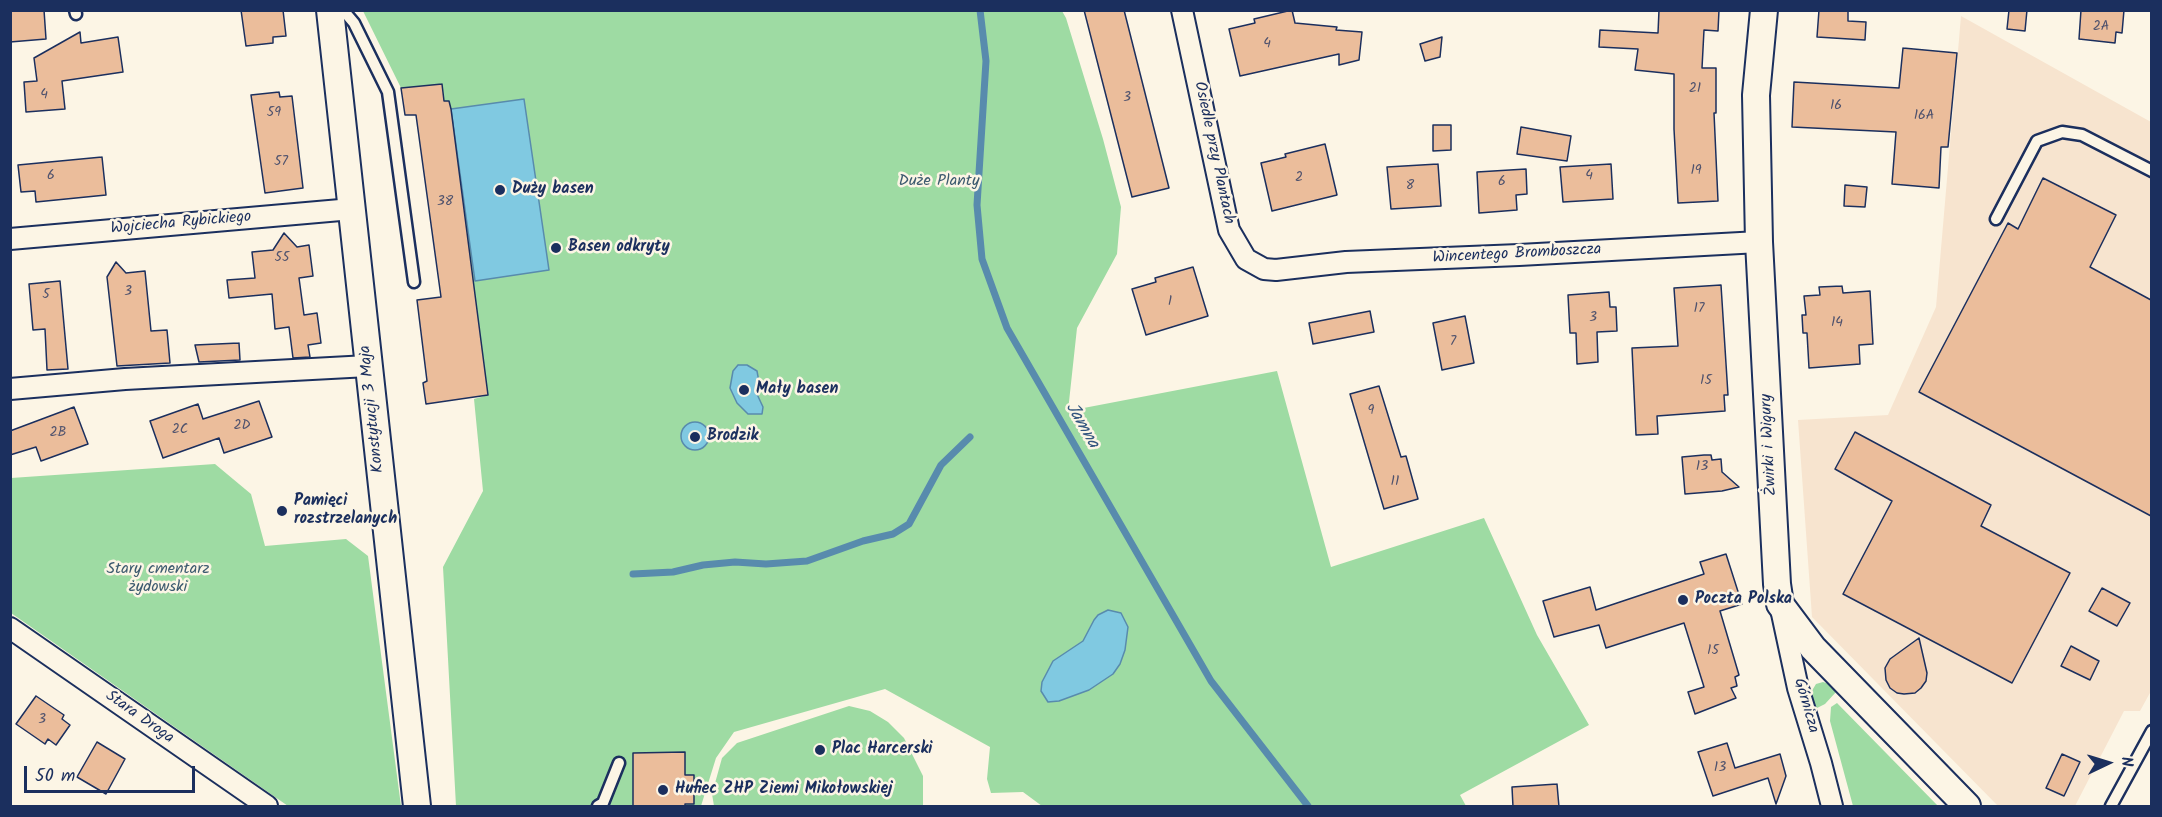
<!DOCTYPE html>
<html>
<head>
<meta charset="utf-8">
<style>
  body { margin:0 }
  #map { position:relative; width:2162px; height:817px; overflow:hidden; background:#fcf5e5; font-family:Kalam,sans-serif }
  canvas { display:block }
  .frame { position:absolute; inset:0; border:12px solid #1b2f5e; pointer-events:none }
  .north { position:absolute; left:2078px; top:733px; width:60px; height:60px; -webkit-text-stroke:4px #fcf5e5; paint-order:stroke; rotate:86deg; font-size:16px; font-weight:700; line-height:24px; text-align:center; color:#1b2f5e }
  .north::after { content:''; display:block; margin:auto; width:21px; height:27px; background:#1b2f5e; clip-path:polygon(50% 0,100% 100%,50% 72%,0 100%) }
  .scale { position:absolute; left:24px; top:766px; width:171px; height:27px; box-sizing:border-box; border:3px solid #1b2f5e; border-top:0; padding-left:8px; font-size:18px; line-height:21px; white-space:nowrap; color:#1b2f5e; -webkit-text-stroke:4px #fcf5e5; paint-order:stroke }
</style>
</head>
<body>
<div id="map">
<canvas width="2162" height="817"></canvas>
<div class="frame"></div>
<div class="north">N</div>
<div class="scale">50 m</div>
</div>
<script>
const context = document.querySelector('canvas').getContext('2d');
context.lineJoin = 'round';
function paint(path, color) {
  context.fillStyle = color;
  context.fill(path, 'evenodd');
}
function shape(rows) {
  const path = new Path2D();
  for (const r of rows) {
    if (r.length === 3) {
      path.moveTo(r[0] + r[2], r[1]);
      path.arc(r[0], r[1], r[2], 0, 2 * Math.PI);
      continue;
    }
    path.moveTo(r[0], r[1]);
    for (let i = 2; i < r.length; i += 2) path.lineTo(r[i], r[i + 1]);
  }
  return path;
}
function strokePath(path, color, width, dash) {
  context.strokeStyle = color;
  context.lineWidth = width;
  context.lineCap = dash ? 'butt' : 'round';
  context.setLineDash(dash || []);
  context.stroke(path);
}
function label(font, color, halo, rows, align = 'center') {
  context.font = font + ' Kalam,sans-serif';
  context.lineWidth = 5;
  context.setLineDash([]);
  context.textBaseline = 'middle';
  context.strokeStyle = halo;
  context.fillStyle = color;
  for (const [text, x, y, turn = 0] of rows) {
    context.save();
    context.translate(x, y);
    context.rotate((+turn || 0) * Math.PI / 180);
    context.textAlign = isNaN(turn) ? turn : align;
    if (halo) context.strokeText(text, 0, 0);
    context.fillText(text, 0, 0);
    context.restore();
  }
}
const built = shape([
  [1961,16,2151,122,2151,691,2140,711,2124,711,2075,806,1998,806,1812,617,1798,420,1888,415,1936,307]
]);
const green = shape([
  [363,11,1062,11,1066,18,1103,139,1121,207,1117,254,1077,328,1068,411,1277,371,1331,567,1484,518,1537,635,1589,725,1460,795,1466,806,1042,806,1023,792,991,793,987,779,990,747,885,689,734,732,716,758,701,806,456,806,443,567,483,491,474,399,488,395,474,293,441,297,416,113,405,115,401,88],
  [215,464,251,494,265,546,346,539,368,556,401,806,288,806,11,613,11,478],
  [1823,682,1829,684,1836,692,1825,704,1815,709,1811,695,1813,689,1816,684],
  [1837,703,1938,806,1853,806,1830,721,1831,707],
  [849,706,870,711,888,722,904,738,923,776,923,806,714,806,712,794,722,758,737,743]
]);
const water = shape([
  [524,99,549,270,475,281,451,109,524,99],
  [738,365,747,365,757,371,759,382,756,392,763,407,762,414,748,414,737,403,730,388,733,371,738,365],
  [695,436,14],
  [1108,610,1121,613,1128,627,1125,650,1120,664,1113,674,1089,690,1059,701,1048,702,1041,691,1042,682,1053,661,1083,641,1094,620,1098,615,1108,610]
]);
const stream = shape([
  [980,10,986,61,977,205,982,259,1007,328,1211,681,1308,806],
  [633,574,673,572,703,565,735,562,766,564,807,561,863,541,893,534,909,524,941,465,970,437]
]);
const building = shape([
  [10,10,44,10,46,39,10,42,10,10],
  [241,10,283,10,286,36,273,37,273,43,246,46,241,10],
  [1084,10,1124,10,1169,188,1132,197,1084,10],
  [1292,10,1295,23,1337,27,1336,30,1362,32,1359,60,1339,65,1339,54,1240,76,1229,29,1255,23,1254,19,1292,10],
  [1659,10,1719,10,1718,31,1704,30,1702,68,1716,68,1716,113,1714,113,1718,201,1678,203,1674,129,1674,74,1635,70,1638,49,1599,47,1600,30,1658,33,1659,10],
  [1819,10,1848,10,1848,21,1866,22,1865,40,1817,37,1819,10],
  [2009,10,2027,10,2025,31,2007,29,2009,10],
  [2081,10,2124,10,2122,33,2116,32,2115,43,2079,39,2081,10],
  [80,32,81,43,118,37,123,72,62,81,65,109,26,112,24,82,37,81,34,58,80,32],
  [1442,37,1440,57,1425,61,1420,44,1442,37],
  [1903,48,1957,53,1948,147,1941,147,1939,188,1892,184,1896,132,1792,127,1794,82,1899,88,1903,48],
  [442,84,444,101,449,101,451,109,488,395,426,404,423,383,427,381,417,300,441,297,416,115,405,115,401,88,442,84],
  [279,92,280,97,292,96,303,188,265,193,251,95,279,92],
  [1433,125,1451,125,1451,150,1433,151,1433,125],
  [1521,127,1571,136,1567,161,1517,154,1521,127],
  [1325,144,1337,195,1272,211,1261,163,1286,157,1285,154,1325,144],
  [102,157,106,195,36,202,35,191,21,192,18,165,102,157],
  [1438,164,1441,206,1391,209,1387,167,1438,164],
  [1611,164,1613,199,1563,202,1560,167,1611,164],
  [1526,169,1527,194,1516,195,1517,210,1479,213,1477,172,1526,169],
  [2043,178,2116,215,2090,267,2151,300,2151,516,1919,392,2008,223,2018,229,2043,178],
  [1845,185,1867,187,1865,207,1844,206,1845,185],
  [284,233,297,247,309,245,313,276,299,278,304,315,317,313,321,343,308,345,310,357,293,358,289,327,275,329,272,294,229,298,227,280,255,278,252,252,273,250,284,233],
  [116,262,126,273,145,271,151,331,167,330,170,363,117,366,107,277,116,262],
  [1193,267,1208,316,1146,335,1132,289,1156,282,1155,278,1193,267],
  [60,281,68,369,47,370,45,329,33,330,29,284,60,281],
  [1721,285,1728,395,1724,395,1725,411,1657,416,1658,434,1636,435,1632,348,1678,346,1674,288,1721,285],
  [1842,286,1843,293,1870,291,1873,344,1859,345,1860,364,1809,368,1807,333,1803,333,1802,315,1806,315,1804,296,1820,295,1819,287,1842,286],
  [1609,292,1610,307,1616,307,1617,331,1597,332,1598,362,1577,364,1576,333,1570,333,1568,295,1609,292],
  [1370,311,1374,332,1313,344,1309,323,1370,311],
  [1465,316,1474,363,1442,370,1433,323,1465,316],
  [239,343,240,360,199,362,195,345,239,343],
  [1379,386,1401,457,1406,456,1418,499,1384,509,1350,394,1379,386],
  [259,401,272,437,224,453,219,438,163,458,150,421,198,404,203,419,259,401],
  [74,407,88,444,41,461,36,447,10,455,10,431,74,407],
  [1855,432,1991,505,1981,526,2070,573,2012,683,1843,594,1892,501,1835,469,1855,432],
  [1704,455,1711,455,1712,460,1721,459,1722,472,1739,487,1722,491,1685,494,1682,457,1704,455],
  [1726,554,1742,604,1720,611,1739,675,1735,677,1737,686,1731,688,1736,698,1695,714,1688,692,1704,687,1684,623,1606,648,1599,625,1554,637,1543,601,1590,587,1596,610,1704,574,1700,562,1726,554],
  [2102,588,2130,603,2117,626,2089,611,2102,588],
  [1919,638,1927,673,1926,681,1921,688,1915,693,1904,694,1897,693,1890,688,1886,680,1885,668,1890,659,1919,638],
  [2071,646,2099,661,2090,680,2061,666,2071,646],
  [36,696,64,715,62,719,70,725,56,745,48,739,45,744,16,724,36,696],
  [97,742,125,759,106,794,77,777,97,742],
  [1727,743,1735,768,1780,754,1786,776,1776,804,1768,778,1713,796,1698,752,1727,743],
  [685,752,685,775,694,775,694,804,685,804,685,807,633,807,633,753,685,752],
  [2062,754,2080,762,2064,796,2046,788,2062,754],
  [1557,784,1559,807,1513,807,1512,787,1557,784]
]);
const service = shape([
  [75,10,76,14],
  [343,10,354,23,388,92,414,282],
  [1996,219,2037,141,2062,132,2082,135,2152,171],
  [598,806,603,803,619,763],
  [2111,806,2152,731]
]);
const minor = shape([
  [1182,10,1229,230,1246,259,1264,269,1276,270,1346,262,1519,255,1759,242],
  [10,239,352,209],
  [10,389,125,379,368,366],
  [1781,609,1798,688,1821,763,1832,806],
  [10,628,267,806]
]);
const tertiary = shape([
  [330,10,417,806],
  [1764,10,1756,95,1759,242,1777,584,1780,604,1813,648,1967,806]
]);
const markers = [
  [500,190,6,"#1b2f5e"],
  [556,248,6,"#1b2f5e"],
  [744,390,6,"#1b2f5e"],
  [695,437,6,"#1b2f5e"],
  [282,511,6,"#1b2f5e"],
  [1683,600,6,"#1b2f5e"],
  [820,750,6,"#1b2f5e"],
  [663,790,6,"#1b2f5e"]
];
const numberNames = [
  ["2A",2101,28],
  ["4",1267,45],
  ["21",1695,90],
  ["4",44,96],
  ["3",1127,99],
  ["16",1836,107],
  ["59",274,114],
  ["16A",1924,117],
  ["57",281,163],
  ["19",1696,172],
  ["6",51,177],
  ["4",1589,177],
  ["2",1299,179],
  ["6",1502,183],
  ["8",1410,187],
  ["38",445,203],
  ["55",282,259],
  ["3",128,293],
  ["5",46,296],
  ["1",1170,303],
  ["17",1699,310],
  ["3",1593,319],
  ["14",1837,324],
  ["7",1453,343],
  ["15",1706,382],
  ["9",1371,412],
  ["2D",242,427],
  ["2C",180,431],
  ["2B",58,434],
  ["13",1702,468],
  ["11",1395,483],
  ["15",1713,652],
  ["3",42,721],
  ["13",1720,769]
];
const streetNames = [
  ["Osiedle przy Plantach",1213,153,78],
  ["Wojciecha Rybickiego",181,224,-5],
  ["Wincentego Bromboszcza",1517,255,-3],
  ["Konstytucji 3 Maja",373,409,-96],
  ["Żwirki i Wigury",1770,445,-93],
  ["Górnicza",1805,706,74],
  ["Stara Droga",139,718,35]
];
const parkNames = [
  ["Duże Planty",939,182],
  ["Stary cmentarz",158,570],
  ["żydowski",158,588]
];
const poiNames = [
  ["Duży basen",512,190],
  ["Basen odkryty",568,248],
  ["Mały basen",756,390],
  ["Brodzik",707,437],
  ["Pamięci",294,502],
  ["rozstrzelanych",294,520],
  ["Poczta Polska",1695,600],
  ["Plac Harcerski",832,750],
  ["Hufiec ZHP Ziemi Mikołowskiej",675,790]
];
const waterNames = [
  ["Jamna",1081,426,60]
];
paint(built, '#f7e4cf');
paint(green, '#9edba3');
paint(water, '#80c9e1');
strokePath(water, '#588bad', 1.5);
strokePath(stream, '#588bad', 7);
paint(building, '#ebbd9b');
strokePath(building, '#1b2f5e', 1.5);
strokePath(service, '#1b2f5e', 15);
strokePath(minor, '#1b2f5e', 24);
strokePath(tertiary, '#1b2f5e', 30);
strokePath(service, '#fcf5e5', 10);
strokePath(minor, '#fcf5e5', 20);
strokePath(tertiary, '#fcf5e5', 26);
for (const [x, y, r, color] of markers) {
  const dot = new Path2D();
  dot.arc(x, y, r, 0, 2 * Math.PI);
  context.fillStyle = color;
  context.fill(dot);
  strokePath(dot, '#fcf5e5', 2);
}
label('14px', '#4f526d', null, numberNames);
label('16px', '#1b2f5e', '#fcf5e5', streetNames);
label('16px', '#3c5a6f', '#fcf5e5', parkNames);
label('bold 16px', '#1b2f5e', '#fcf5e5', poiNames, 'left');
label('italic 18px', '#34567f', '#fcf5e5', waterNames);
</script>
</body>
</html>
